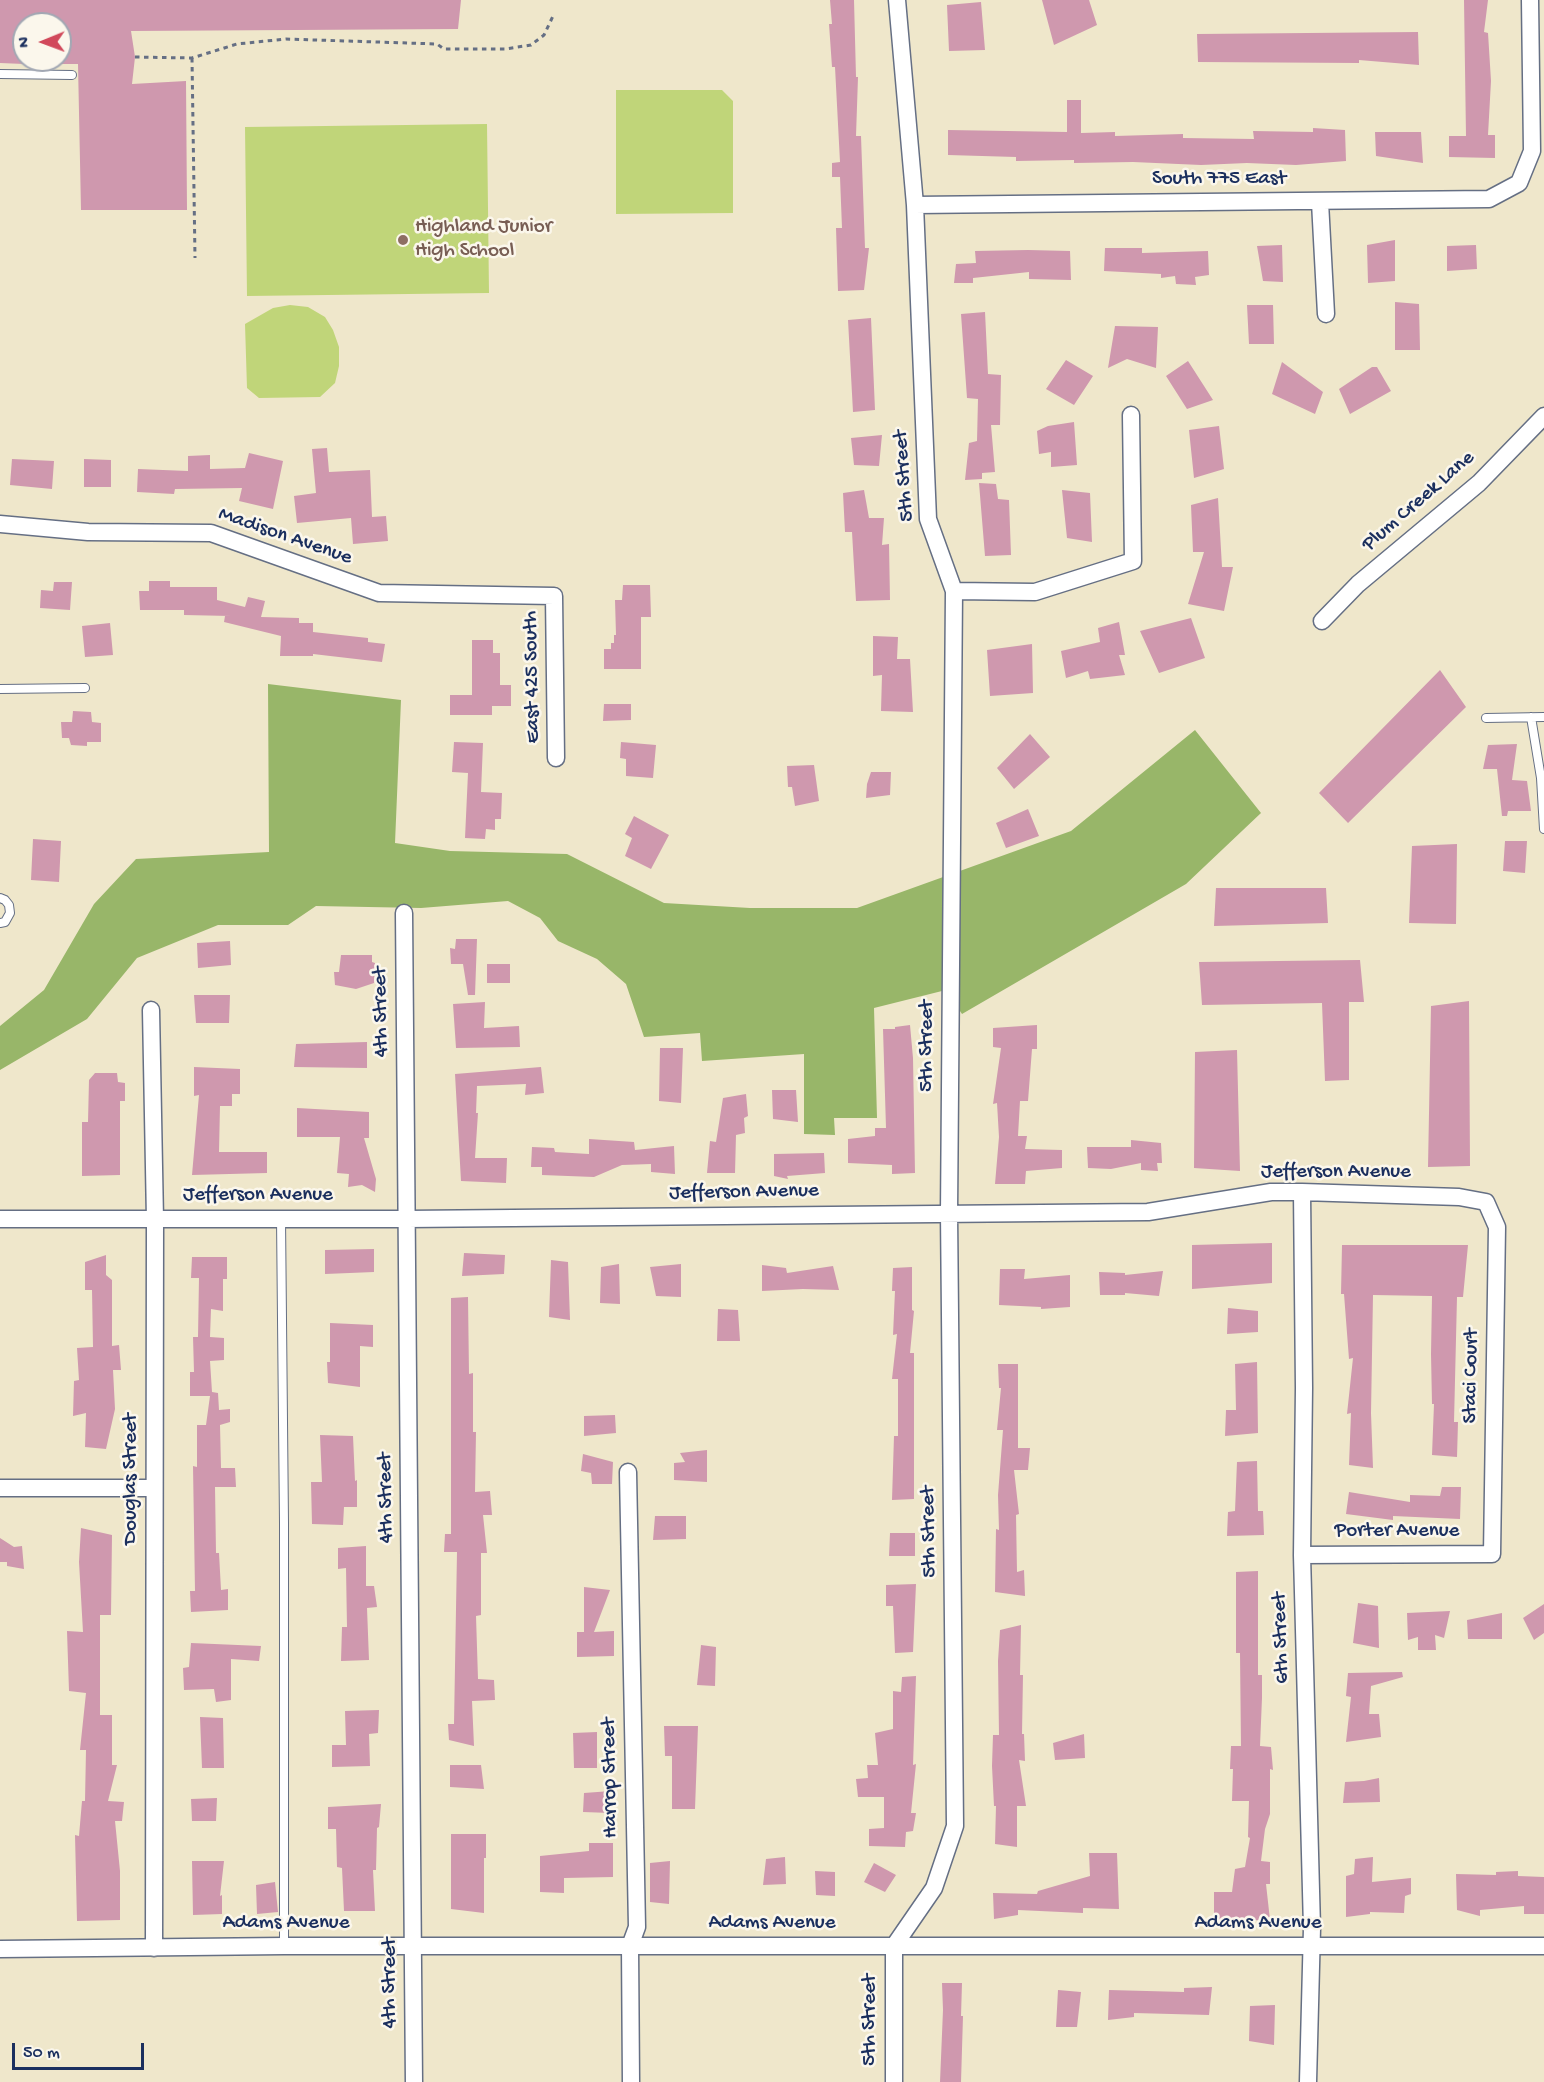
<!DOCTYPE html>
<html>
<head>
<meta charset="utf-8">
<style>
  body { margin:0 }
  #map { position:relative; width:1544px; height:2082px; overflow:hidden; background:#efe7cb; font-family:"Gochi Hand",sans-serif }
  canvas { display:block }
  .north { position:absolute; left:12px; top:12px; width:60px; height:60px; box-sizing:border-box; background:#fbf7ec; border:2px solid #a1a7b3; border-radius:50%; rotate:269deg; font-size:16px; font-weight:700; line-height:24px; text-align:center; color:#1b2f5e }
  .north::after { content:''; display:block; margin:auto; width:21px; height:27px; background:#d1495b; clip-path:polygon(50% 0,100% 100%,50% 72%,0 100%) }
  .scale { position:absolute; left:12px; top:2043px; width:132px; height:27px; box-sizing:border-box; border:3px solid #1b2f5e; border-top:0; padding-left:8px; font-size:18px; line-height:21px; white-space:nowrap; color:#1b2f5e; -webkit-text-stroke:4px #fbf7ec; paint-order:stroke }
</style>
</head>
<body>
<div id="map">
<canvas width="1544" height="2082"></canvas>
<div class="north">N</div>
<div class="scale">50 m</div>
</div>
<script>
const context = document.querySelector('canvas').getContext('2d');
context.lineJoin = 'round';
function paint(path, color) {
  context.fillStyle = color;
  context.fill(path, 'evenodd');
}
function shape(rows) {
  const path = new Path2D();
  for (const r of rows) {
    path.moveTo(r[0], r[1]);
    for (let i = 2; i < r.length; i += 2) path.lineTo(r[i], r[i + 1]);
  }
  return path;
}
function strokePath(path, color, width, dash) {
  context.strokeStyle = color;
  context.lineWidth = width;
  context.lineCap = dash ? 'butt' : 'round';
  context.setLineDash(dash || []);
  context.stroke(path);
}
function label(font, color, halo, rows, align = 'center') {
  context.font = font + ' "Gochi Hand",sans-serif';
  context.lineWidth = 5;
  context.setLineDash([]);
  context.textBaseline = 'middle';
  context.strokeStyle = halo;
  context.fillStyle = color;
  for (const [text, x, y, turn = 0] of rows) {
    context.save();
    context.translate(x, y);
    context.rotate((+turn || 0) * Math.PI / 180);
    context.textAlign = isNaN(turn) ? turn : align;
    if (halo) context.strokeText(text, 0, 0);
    context.fillText(text, 0, 0);
    context.restore();
  }
}
const green = shape([
  [616,90,722,90,733,101,733,213,616,214],
  [487,124,489,293,247,296,245,127],
  [290,305,308,307,325,317,333,330,339,347,339,366,335,383,320,397,259,398,247,388,245,324,273,308]
]);
const forest = shape([
  [268,684,401,700,395,843,450,851,567,854,664,903,750,908,857,908,1071,831,1195,730,1261,813,1186,884,962,1014,946,990,874,1008,877,1118,834,1118,835,1135,804,1134,804,1054,702,1061,700,1033,644,1037,626,984,597,959,558,941,540,918,508,901,421,908,316,906,288,925,218,925,137,958,87,1019,0,1070,0,1026,44,990,94,904,136,859,269,852]
]);
const building = shape([
  [0,0,461,0,458,29,131,31,135,57,132,84,186,81,187,210,81,210,78,64,60,64,60,24,24,24,24,64,0,63],
  [830,0,854,0,856,77,858,77,856,136,861,136,865,248,869,248,864,290,838,291,836,228,842,228,840,177,832,177,832,163,840,162,835,67,832,67,829,24,832,24],
  [1042,0,1089,0,1097,25,1054,45],
  [1464,0,1488,0,1484,32,1488,33,1491,81,1488,135,1495,135,1495,158,1449,157,1449,136,1466,136],
  [981,2,985,50,949,51,947,5],
  [1418,32,1419,65,1359,60,1359,63,1198,62,1197,34],
  [1067,100,1081,100,1081,133,1115,132,1115,136,1183,134,1183,138,1254,139,1253,131,1313,132,1313,128,1345,130,1346,161,1296,165,1247,163,1201,165,1133,162,1074,163,1074,160,1016,161,1016,157,948,155,948,130,1067,132],
  [1375,132,1421,132,1423,163,1376,156],
  [1395,240,1395,281,1368,283,1367,245],
  [1282,245,1283,282,1263,281,1257,246],
  [1476,245,1477,269,1447,271,1447,246],
  [1105,248,1142,248,1142,253,1208,251,1209,275,1195,277,1196,285,1176,284,1175,276,1161,278,1161,274,1104,271],
  [1028,250,1070,251,1071,280,1029,279,1029,272,973,278,973,283,954,283,956,264,976,263,975,251],
  [1395,302,1419,304,1420,350,1395,350],
  [1247,305,1273,305,1274,344,1249,344],
  [985,312,988,374,1001,375,1000,425,991,425,995,472,982,473,982,479,965,480,969,443,977,441,978,399,967,398,961,314],
  [871,318,875,410,853,412,848,320],
  [1115,326,1158,327,1156,368,1127,359,1108,368],
  [1066,360,1093,376,1074,405,1046,389],
  [1188,361,1213,400,1187,409,1166,376],
  [1282,362,1323,392,1315,414,1272,394],
  [1372,367,1377,367,1391,391,1350,414,1339,389],
  [1074,422,1077,465,1051,467,1051,452,1039,454,1037,431,1048,426],
  [1219,426,1224,469,1194,478,1189,430],
  [882,435,879,466,854,465,851,438],
  [327,448,329,472,370,470,372,517,386,516,388,541,353,544,351,518,297,523,294,496,316,493,312,449],
  [249,453,283,461,273,509,239,501,242,488,175,489,174,494,137,492,138,469,188,471,188,456,210,455,210,469,245,468],
  [12,459,54,461,52,489,10,485],
  [84,459,111,460,111,487,84,487],
  [979,483,996,484,998,499,1009,500,1011,555,985,556],
  [864,490,869,518,884,518,882,545,889,544,890,600,856,601,852,532,845,532,843,493],
  [1062,490,1090,493,1092,542,1067,538],
  [1218,498,1222,567,1233,567,1224,611,1188,604,1204,552,1193,552,1191,505],
  [149,581,170,581,170,587,217,587,217,600,245,607,248,597,265,601,261,617,299,618,299,623,313,623,313,632,368,638,368,642,385,644,382,662,313,654,313,656,280,656,281,636,224,622,225,616,231,616,184,615,184,610,140,610,139,591,149,591],
  [54,582,72,582,70,610,40,608,41,590,53,591],
  [623,585,650,585,651,617,641,617,641,669,604,669,604,649,611,649,611,643,614,643,614,635,616,635,615,600,622,600],
  [1191,618,1205,658,1159,673,1140,631],
  [1119,622,1125,655,1119,655,1125,675,1090,679,1088,671,1066,678,1061,651,1100,642,1098,628],
  [110,623,113,655,85,657,82,626],
  [873,636,898,637,897,659,910,659,913,712,881,711,882,675,873,676],
  [472,640,493,640,493,653,500,653,500,685,511,685,511,706,492,706,492,715,450,715,450,695,472,695],
  [1032,644,1033,693,990,696,987,650],
  [1440,670,1466,707,1348,823,1319,793],
  [604,704,631,704,631,720,603,721],
  [73,711,91,712,92,722,101,723,101,742,87,742,87,746,71,745,69,738,62,738,61,722,72,722],
  [1030,734,1050,757,1014,789,997,768],
  [454,742,483,743,481,792,502,793,501,819,495,819,495,830,486,829,485,839,465,838,468,773,452,772],
  [621,742,656,745,653,778,626,776,626,759,620,758],
  [1517,744,1512,780,1527,781,1531,811,1508,811,1507,816,1502,816,1497,769,1483,769,1488,745],
  [814,765,819,801,795,806,792,787,788,787,787,766],
  [871,772,891,772,890,795,866,798,867,784],
  [1028,809,1039,836,1006,848,996,823],
  [634,816,669,835,651,869,625,856,632,838,625,834],
  [33,839,61,841,59,882,31,880],
  [1505,841,1527,841,1525,873,1503,871],
  [1457,844,1456,924,1409,923,1412,846],
  [1216,888,1326,888,1328,923,1214,926],
  [456,939,477,939,475,995,468,995,463,964,451,964,450,948,455,949],
  [230,941,231,965,198,968,197,943],
  [341,955,372,955,372,962,375,963,374,983,356,989,335,985,334,972,339,972],
  [1360,960,1364,1002,1349,1002,1349,1080,1325,1081,1322,1003,1202,1005,1199,962],
  [487,964,510,964,510,983,487,983],
  [194,995,230,995,229,1023,196,1023],
  [1469,1001,1470,1166,1428,1167,1431,1006],
  [485,1002,484,1028,519,1026,520,1047,456,1048,453,1004],
  [910,1025,913,1058,915,1173,892,1174,892,1165,848,1163,848,1139,875,1136,875,1128,886,1128,883,1029,895,1029,895,1027],
  [1037,1025,1037,1049,1032,1049,1028,1101,1020,1101,1018,1136,1027,1136,1025,1149,1062,1150,1062,1168,1026,1171,1025,1184,995,1184,999,1137,997,1103,993,1104,1001,1048,993,1047,993,1028],
  [367,1042,367,1068,294,1067,296,1044],
  [660,1048,683,1048,681,1103,659,1101],
  [1237,1050,1240,1171,1194,1168,1195,1052],
  [194,1067,240,1069,240,1094,232,1094,232,1106,220,1106,219,1152,267,1152,267,1173,192,1175,199,1095,194,1096],
  [541,1067,544,1093,525,1095,526,1084,477,1086,476,1113,478,1113,475,1158,507,1158,506,1183,461,1181,455,1074],
  [95,1073,117,1073,118,1082,125,1083,125,1101,120,1101,120,1175,82,1176,82,1122,88,1122,89,1080],
  [772,1090,796,1090,798,1122,773,1119],
  [746,1094,748,1116,744,1118,745,1133,736,1135,735,1173,707,1173,710,1141,716,1142,723,1098],
  [297,1108,369,1112,369,1138,364,1138,376,1179,375,1192,362,1185,348,1187,349,1174,337,1173,340,1137,297,1137],
  [589,1139,634,1142,635,1150,674,1146,675,1174,651,1172,651,1164,622,1165,594,1177,542,1175,542,1167,531,1167,532,1147,554,1148,555,1152,589,1154],
  [1131,1140,1161,1143,1162,1163,1157,1163,1158,1171,1141,1170,1141,1163,1111,1169,1088,1168,1087,1147,1131,1147],
  [824,1153,825,1173,787,1176,788,1179,774,1176,774,1154],
  [1272,1243,1272,1283,1192,1289,1192,1245],
  [1342,1245,1468,1245,1463,1297,1457,1297,1454,1422,1458,1422,1457,1457,1432,1455,1434,1404,1432,1404,1431,1354,1432,1296,1373,1295,1371,1413,1373,1468,1349,1465,1351,1413,1347,1414,1353,1358,1349,1359,1344,1294,1341,1294],
  [374,1249,374,1272,325,1274,325,1250],
  [464,1253,505,1255,504,1274,462,1276],
  [106,1255,106,1275,112,1280,112,1346,119,1345,121,1370,113,1370,115,1409,106,1449,85,1447,86,1413,73,1416,74,1381,79,1380,77,1348,93,1347,92,1290,85,1290,85,1262],
  [192,1257,227,1257,227,1279,223,1279,223,1311,211,1309,210,1337,224,1338,224,1360,210,1361,212,1392,218,1393,219,1410,230,1409,230,1422,220,1425,221,1468,235,1468,236,1487,215,1487,216,1553,219,1553,221,1590,228,1589,228,1610,191,1612,190,1591,195,1591,193,1466,197,1467,197,1425,206,1425,210,1396,190,1396,190,1372,194,1372,193,1337,198,1337,199,1278,191,1278],
  [551,1260,568,1262,570,1320,549,1317],
  [619,1264,620,1304,600,1303,601,1267],
  [681,1264,681,1297,656,1296,650,1267],
  [762,1265,786,1268,787,1273,833,1266,839,1290,803,1289,762,1291],
  [912,1267,912,1310,914,1311,910,1353,914,1353,914,1499,892,1500,894,1436,898,1436,898,1379,892,1379,897,1334,893,1335,895,1291,892,1291,893,1268],
  [1000,1269,1025,1269,1024,1279,1070,1275,1070,1307,1041,1309,1041,1307,999,1305],
  [1163,1271,1159,1296,1125,1293,1125,1295,1100,1295,1099,1272,1125,1273,1125,1275],
  [468,1297,469,1374,473,1373,473,1432,476,1432,475,1492,490,1491,492,1515,483,1515,487,1553,481,1553,481,1615,476,1616,478,1679,494,1680,495,1700,472,1701,474,1746,449,1740,448,1724,454,1724,457,1552,444,1552,445,1534,451,1534,451,1298],
  [1228,1308,1258,1311,1258,1332,1227,1334],
  [718,1309,738,1310,740,1341,717,1341],
  [330,1323,373,1325,373,1347,360,1346,360,1387,328,1383,327,1362,330,1362],
  [1257,1362,1258,1433,1225,1436,1226,1410,1236,1410,1235,1364],
  [998,1364,1018,1364,1018,1448,1030,1448,1028,1470,1014,1470,1019,1514,1016,1515,1017,1572,1024,1570,1025,1596,995,1592,996,1529,999,1530,998,1495,1003,1430,997,1430,1001,1388,999,1388],
  [615,1415,616,1433,584,1436,584,1416],
  [320,1435,353,1436,355,1481,357,1480,357,1507,344,1507,343,1525,312,1524,311,1482,322,1482],
  [707,1450,707,1482,674,1480,674,1463,685,1462,680,1453],
  [583,1454,613,1462,612,1484,592,1484,591,1473,581,1471],
  [1257,1461,1258,1511,1263,1511,1264,1535,1227,1536,1228,1512,1235,1511,1237,1462],
  [1442,1487,1461,1487,1460,1519,1393,1516,1393,1520,1346,1514,1349,1492,1410,1502,1410,1495,1440,1496],
  [655,1516,686,1516,686,1539,653,1540],
  [81,1528,112,1535,111,1615,100,1615,100,1715,112,1715,112,1765,117,1765,108,1801,124,1802,122,1821,115,1821,120,1871,120,1920,77,1921,75,1835,79,1836,82,1801,85,1801,86,1750,80,1750,86,1693,69,1691,67,1631,83,1632,79,1562],
  [890,1533,915,1533,915,1556,889,1556],
  [0,1538,14,1547,22,1546,24,1569,7,1566,7,1562,0,1562],
  [366,1546,366,1586,374,1586,377,1607,367,1608,369,1660,341,1661,342,1627,347,1627,346,1568,338,1569,338,1548],
  [1258,1571,1258,1675,1262,1675,1262,1698,1260,1746,1271,1747,1273,1770,1270,1769,1270,1814,1265,1829,1261,1861,1270,1862,1270,1884,1266,1884,1270,1920,1214,1921,1214,1892,1232,1892,1235,1869,1245,1867,1250,1838,1248,1837,1249,1801,1232,1801,1233,1769,1230,1769,1231,1746,1241,1746,1240,1653,1236,1653,1236,1572],
  [916,1584,913,1652,895,1653,893,1606,886,1606,886,1585],
  [584,1587,610,1590,594,1632,614,1631,614,1656,577,1657,577,1632,584,1632],
  [1358,1603,1378,1606,1379,1648,1353,1643],
  [1544,1604,1544,1633,1534,1640,1523,1618],
  [1450,1611,1444,1638,1435,1635,1436,1650,1418,1650,1418,1637,1408,1640,1407,1613],
  [1502,1613,1502,1639,1468,1639,1467,1620],
  [1021,1625,1020,1675,1023,1675,1022,1734,1024,1734,1025,1761,1019,1760,1026,1806,1017,1806,1017,1847,995,1844,996,1806,994,1806,992,1766,993,1735,999,1735,998,1661,1000,1630],
  [191,1643,261,1646,259,1661,231,1659,231,1700,216,1702,214,1689,184,1690,183,1668,189,1667],
  [701,1645,716,1647,715,1686,697,1685],
  [1402,1672,1403,1677,1371,1686,1369,1714,1379,1714,1381,1737,1346,1742,1351,1697,1346,1696,1348,1673],
  [916,1676,913,1765,916,1764,911,1813,916,1813,913,1831,906,1832,905,1847,869,1846,869,1829,884,1828,884,1797,858,1797,856,1779,868,1778,867,1765,878,1765,875,1733,893,1729,893,1691,901,1692,902,1677],
  [379,1710,378,1733,369,1734,370,1766,332,1767,332,1745,346,1745,345,1711],
  [200,1717,223,1718,224,1768,202,1768],
  [664,1726,698,1726,695,1809,672,1809,672,1756,665,1756],
  [597,1732,597,1768,574,1768,573,1733],
  [1084,1734,1085,1758,1055,1760,1053,1743],
  [450,1765,481,1765,484,1789,450,1787],
  [1379,1778,1380,1802,1343,1803,1345,1782,1364,1781],
  [611,1791,611,1813,583,1812,584,1793],
  [217,1798,216,1821,192,1821,191,1799],
  [381,1804,379,1827,377,1828,376,1870,373,1870,375,1911,344,1911,342,1868,337,1867,336,1829,328,1829,328,1807],
  [451,1834,486,1834,486,1858,484,1858,484,1913,451,1909],
  [589,1843,613,1843,613,1877,564,1878,564,1893,540,1892,540,1856,589,1851],
  [1089,1853,1117,1853,1119,1909,1083,1908,1083,1913,1018,1910,1018,1915,994,1919,993,1893,1037,1894,1038,1891,1090,1876],
  [785,1857,786,1884,763,1885,766,1859],
  [1373,1857,1372,1882,1411,1878,1411,1894,1405,1896,1404,1913,1370,1912,1370,1914,1346,1917,1346,1876,1354,1874,1355,1859],
  [192,1861,224,1861,220,1896,222,1895,222,1914,193,1915],
  [670,1861,669,1904,650,1902,650,1863],
  [874,1863,896,1875,885,1892,864,1882],
  [815,1871,835,1872,835,1896,816,1895],
  [1518,1871,1518,1876,1544,1877,1544,1914,1524,1914,1524,1906,1480,1910,1480,1916,1457,1910,1456,1874,1496,1875,1496,1872],
  [275,1882,278,1912,257,1914,256,1885],
  [942,1983,962,1983,961,2016,963,2016,961,2082,940,2082,943,2010],
  [1212,1987,1209,2015,1134,2013,1134,2017,1108,2020,1109,1990,1184,1992,1184,1988],
  [1058,1990,1081,1992,1077,2027,1056,2027],
  [1275,2005,1274,2045,1249,2041,1250,2006]
]);
const path = shape([
  [135,57,192,58,237,44,286,39,437,44,444,49,505,49,531,45,544,35,554,14],
  [192,58,195,258]
]);
const service = shape([
  [0,74,72,75],
  [0,689,85,688],
  [1531,717,1541,778,1544,829],
  [1486,718,1544,717],
  [0,898,5,900,9,905,10,913,5,922,0,923],
  [281,1218,284,1523,284,1946]
]);
const minor = shape([
  [1320,202,1326,314],
  [915,205,1489,199,1519,183,1532,151,1530,0],
  [0,524,88,532,211,533,379,593,554,596,556,758],
  [954,591,1035,592,1133,561,1131,415],
  [1322,621,1358,584,1479,483,1544,416],
  [404,913,414,2082],
  [151,1010,155,1220,154,1948],
  [1302,1192,1304,1388,1302,1555,1312,1928,1308,2082],
  [0,1219,407,1219,1148,1212,1271,1192,1302,1192,1459,1197,1486,1202,1497,1227,1492,1554,1302,1555],
  [628,1472,637,1927,630,1946,631,2082],
  [0,1488,154,1488],
  [0,1949,284,1946,1544,1946],
  [894,2082,894,1946,934,1888,955,1826,949,1213,954,591,928,519,915,205,897,0]
]);
const markers = [
  [403,240,6,"#8d6e63"]
];
const streetNames = [
  ["South 775 East",1219,180],
  ["5th Street",905,476,-94],
  ["Plum Creek Lane",1419,502,-41],
  ["Madison Avenue",285,537,19],
  ["East 425 South",533,677,-91],
  ["4th Street",382,1012,-91],
  ["5th Street",928,1046,-90],
  ["Jefferson Avenue",1336,1173],
  ["Jefferson Avenue",744,1193,-1],
  ["Jefferson Avenue",258,1196],
  ["Staci Court",1472,1376,-89],
  ["Douglas Street",132,1479,-90],
  ["4th Street",387,1498,-91],
  ["5th Street",930,1532,-91],
  ["Porter Avenue",1397,1532],
  ["6th Street",1282,1638,-92],
  ["Harrop Street",611,1778,-91],
  ["Adams Avenue",286,1924],
  ["Adams Avenue",772,1924],
  ["Adams Avenue",1258,1924],
  ["4th Street",391,1983,-90],
  ["5th Street",871,2020,-90]
];
const educationNames = [
  ["Highland Junior",415,228],
  ["High School",415,252]
];
paint(green, '#c0d579');
paint(forest, '#98b669');
paint(building, '#cf98ae');
strokePath(service, '#656f84', 10);
strokePath(minor, '#656f84', 19);
strokePath(path, '#656f84', 3, [4.5, 4.5]);
strokePath(service, '#fff', 8);
strokePath(minor, '#fff', 16);
for (const [x, y, r, color] of markers) {
  const dot = new Path2D();
  dot.arc(x, y, r, 0, 2 * Math.PI);
  context.fillStyle = color;
  context.fill(dot);
  strokePath(dot, '#fbf7ec', 2);
}
label('21px', '#1b2f5e', '#fbf7ec', streetNames);
label('21px', '#785e54', '#fbf7ec', educationNames, 'left');
</script>
</body>
</html>
